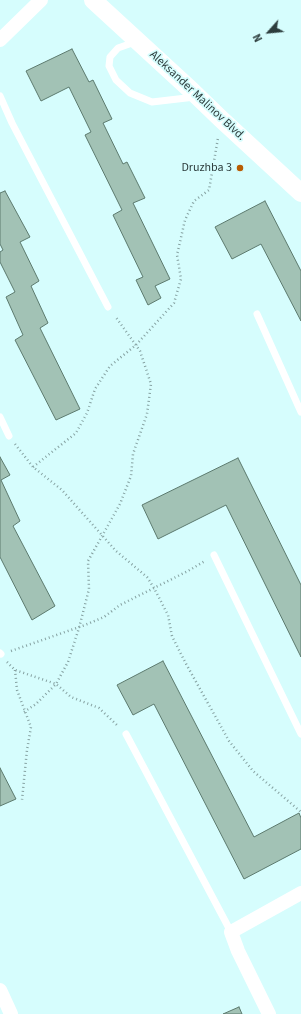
<!DOCTYPE html>
<html>
<head>
<meta charset="utf-8">
<style>
  body { margin:0 }
  #map { position:relative; width:301px; height:1014px; overflow:hidden; background:#d6fdfd; font-family:"Source Sans 3",sans-serif }
  canvas { display:block }
  .north { position:absolute; left:249px; top:12px; width:40px; height:40px; -webkit-text-stroke:3px #d6fdfd; paint-order:stroke; rotate:243deg; font-size:11px; font-weight:700; line-height:16px; text-align:center; color:#2d3d3d }
  .north::after { content:''; display:block; margin:auto; width:14px; height:18px; background:#2d3d3d; clip-path:polygon(50% 0,100% 100%,50% 72%,0 100%) }
</style>
</head>
<body>
<div id="map">
<canvas width="301" height="1014"></canvas>
<div class="north">N</div>
</div>
<script>
const context = document.querySelector('canvas').getContext('2d');
context.lineJoin = 'round';
function paint(path, color) {
  context.fillStyle = color;
  context.fill(path, 'evenodd');
}
function shape(rows) {
  const path = new Path2D();
  for (const r of rows) {
    path.moveTo(r[0], r[1]);
    for (let i = 2; i < r.length; i += 2) path.lineTo(r[i], r[i + 1]);
  }
  return path;
}
function strokePath(path, color, width, dash) {
  context.strokeStyle = color;
  context.lineWidth = width;
  context.lineCap = dash ? 'butt' : 'round';
  context.setLineDash(dash || []);
  context.stroke(path);
}
function label(font, color, halo, rows, align = 'center') {
  context.font = font + ' "Source Sans 3",sans-serif';
  context.lineWidth = 3.5;
  context.setLineDash([]);
  context.textBaseline = 'middle';
  context.strokeStyle = halo;
  context.fillStyle = color;
  for (const [text, x, y, turn = 0] of rows) {
    context.save();
    context.translate(x, y);
    context.rotate((+turn || 0) * Math.PI / 180);
    context.textAlign = isNaN(turn) ? turn : align;
    if (halo) context.strokeText(text, 0, 0);
    context.fillText(text, 0, 0);
    context.restore();
  }
}
const building = shape([
  [72,49,89,82,93,80,112,119,103,123,123,164,127,162,145,198,133,203,170,279,155,286,161,298,148,305,136,280,143,277,113,215,122,210,85,135,91,132,69,87,41,101,26,71,72,49],
  [5,191,30,237,20,242,39,281,31,286,48,323,40,328,80,409,56,420,15,340,23,335,6,297,15,292,0,262,0,252,3,250,0,244,0,193,5,191],
  [265,201,301,271,301,321,261,244,232,259,215,227,265,201],
  [0,457,10,475,1,480,20,521,13,526,55,606,32,620,0,557,0,457],
  [238,458,301,585,301,657,226,505,158,539,142,505,238,458],
  [163,661,254,837,299,813,301,818,301,849,244,879,154,704,133,715,117,685,163,661],
  [0,768,16,799,0,806,0,768],
  [239,1007,242,1014,223,1014,239,1007]
]);
const path = shape([
  [15,444,33,467,62,490,116,551,147,577,154,588,168,615,172,636,185,662,229,741,253,771,301,812],
  [33,467,76,433,87,413,95,389,110,366,136,345,174,303,181,279,177,255,185,220,194,201,209,190,218,138],
  [11,651,85,625,104,617,120,605,188,571,205,561],
  [7,662,15,670,56,684,71,697,99,708,118,726],
  [15,670,17,690,31,727,27,750,22,800],
  [24,712,36,704,56,684,68,662,79,628,89,589,88,561,120,504,131,476,133,454,147,414,151,384,140,351,115,316]
]);
const service = shape([
  [135,42,118,48,110,57,109,66,116,80,130,93,152,102,195,97],
  [0,96,12,123,108,307],
  [257,314,301,412],
  [0,417,9,436],
  [214,555,301,734],
  [0,653,1,654],
  [126,734,231,932]
]);
const minor = shape([
  [0,40,41,0],
  [0,990,11,1014],
  [269,1014,238,951,231,932,301,893]
]);
const tertiary = shape([
  [93,0,192,91,221,119,301,193]
]);
const markers = [
  [240,168,4,"#b85c02"]
];
const streetNames = [
  ["Aleksander Malinov Blvd.",197,96,43]
];
const poiNames = [
  ["Druzhba 3",232,168]
];
paint(building, '#a2c2b5');
strokePath(building, '#5c7a6e', 1);
strokePath(path, '#86a2a2', 2.5, [1, 3]);
strokePath(service, '#fff', 7);
strokePath(minor, '#fff', 14);
strokePath(tertiary, '#fff', 18);
for (const [x, y, r, color] of markers) {
  const dot = new Path2D();
  dot.arc(x, y, r, 0, 2 * Math.PI);
  context.fillStyle = color;
  context.fill(dot);
  strokePath(dot, '#d6fdfd', 1.5);
}
label('12px', '#2d3d3d', '#d6fdfd', streetNames);
label('12px', '#2d3d3d', '#d6fdfd', poiNames, 'right');
</script>
</body>
</html>
